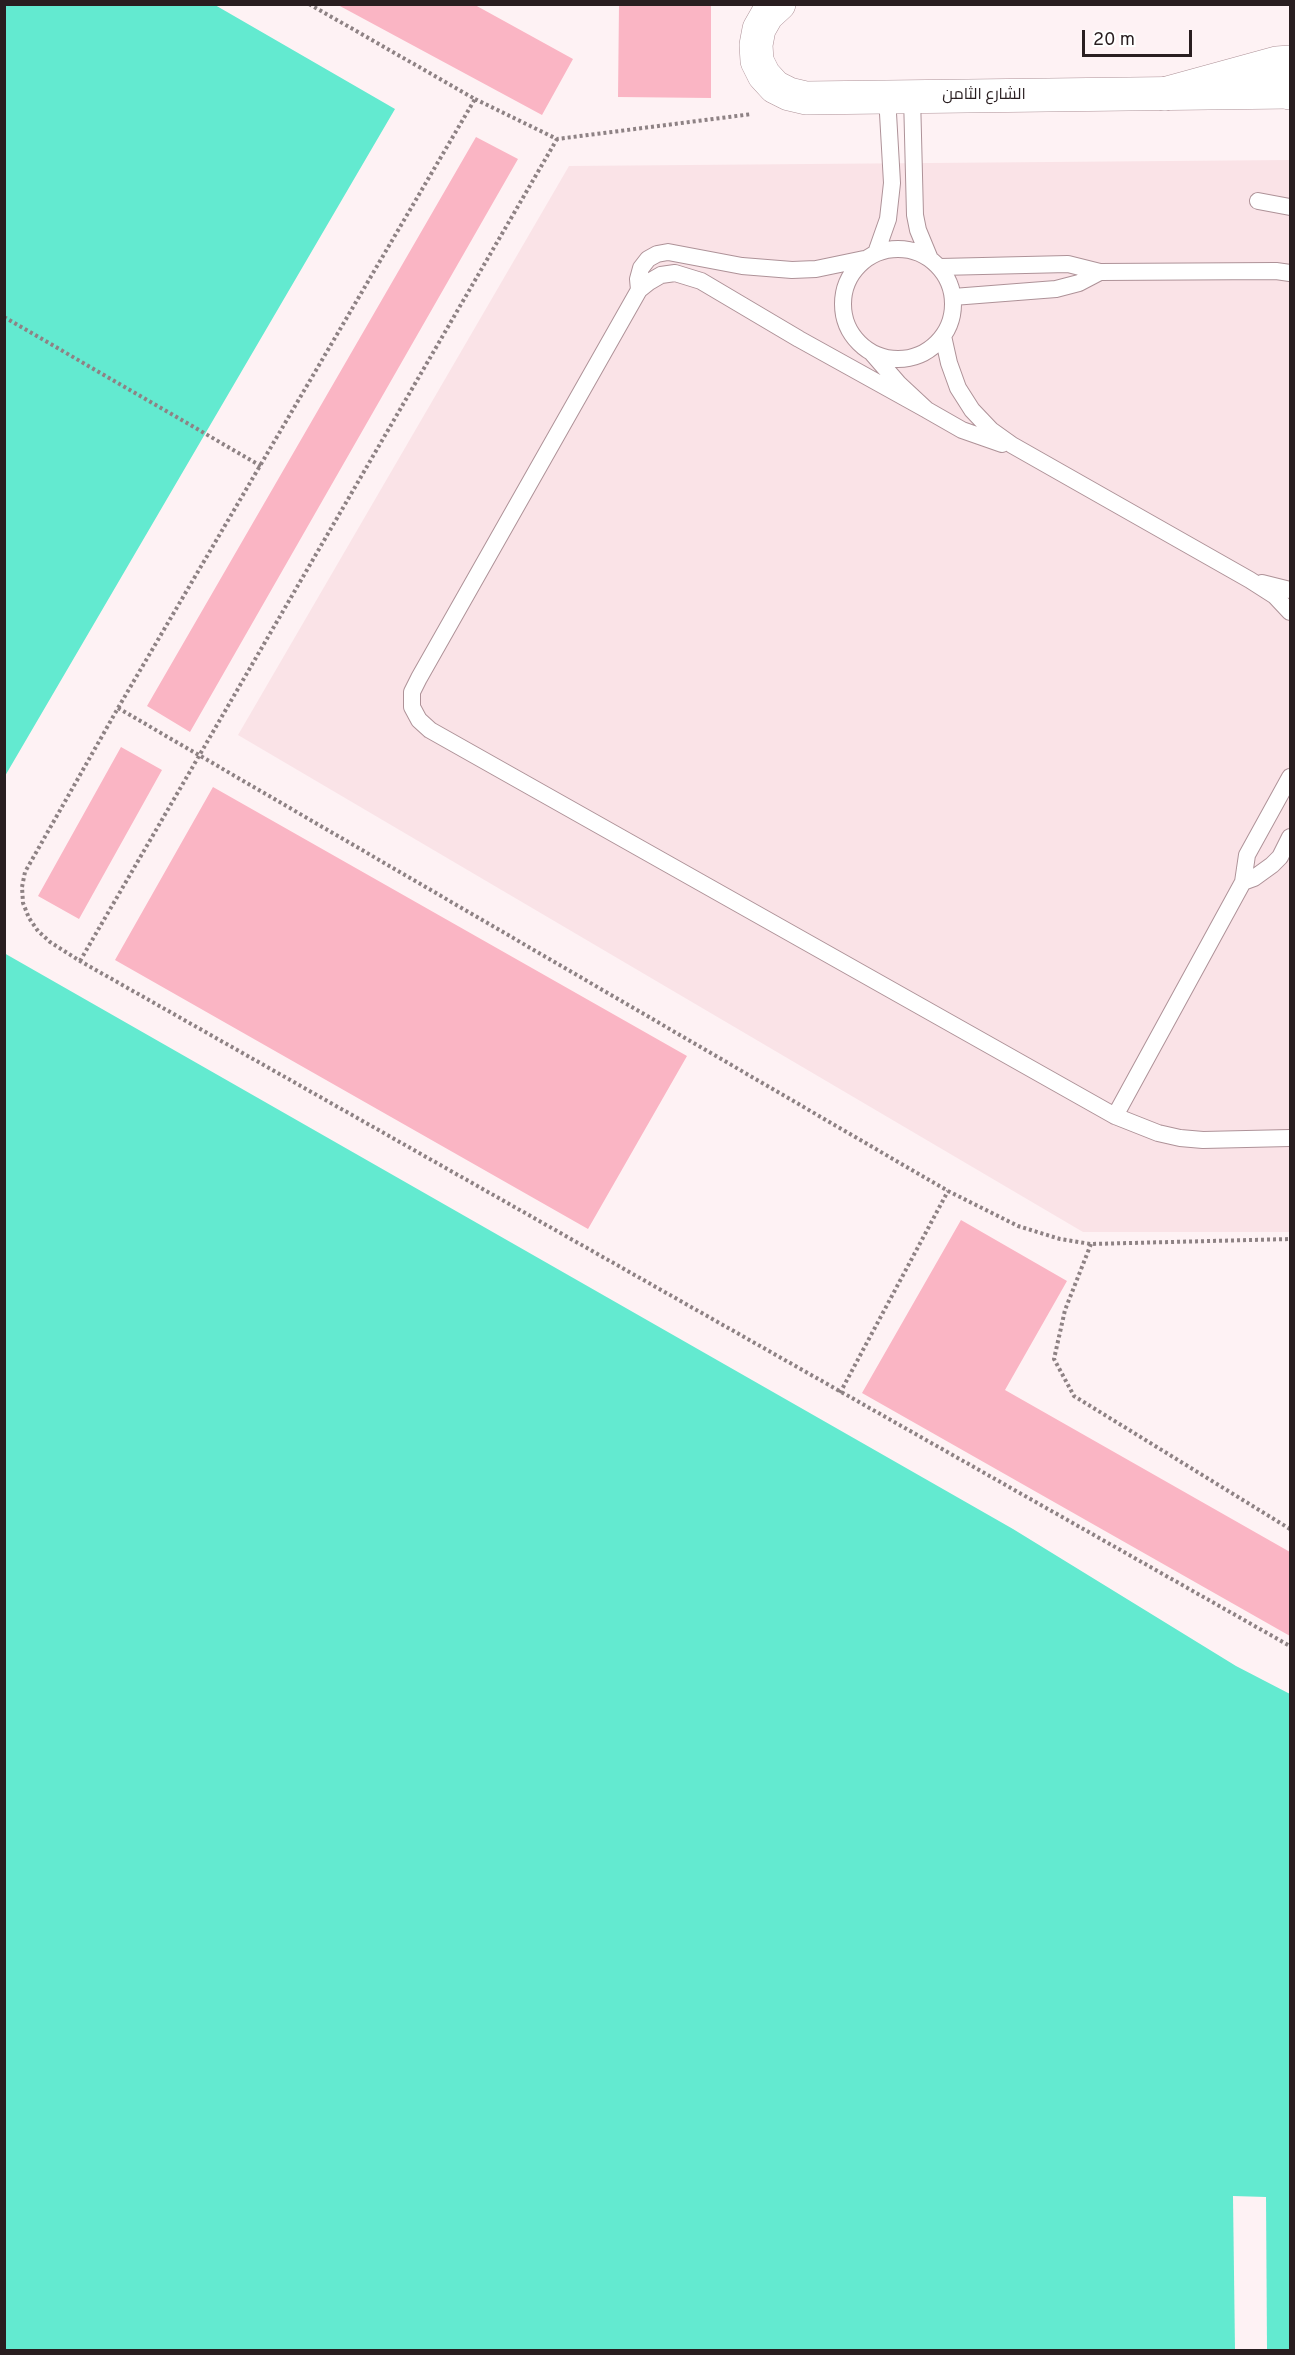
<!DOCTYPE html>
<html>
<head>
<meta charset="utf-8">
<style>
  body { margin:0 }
  #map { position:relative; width:1295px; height:2355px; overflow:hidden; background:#fef2f4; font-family:Overpass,sans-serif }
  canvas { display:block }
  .frame { position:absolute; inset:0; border:6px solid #291e20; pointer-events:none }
  .scale { position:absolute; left:1082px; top:30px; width:110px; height:27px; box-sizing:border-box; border:3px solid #291e20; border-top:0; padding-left:8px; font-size:18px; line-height:21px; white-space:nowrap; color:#291e20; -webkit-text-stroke:4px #fff; paint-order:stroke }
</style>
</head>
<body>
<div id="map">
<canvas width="1295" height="2355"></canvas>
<div class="frame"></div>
<div class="scale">20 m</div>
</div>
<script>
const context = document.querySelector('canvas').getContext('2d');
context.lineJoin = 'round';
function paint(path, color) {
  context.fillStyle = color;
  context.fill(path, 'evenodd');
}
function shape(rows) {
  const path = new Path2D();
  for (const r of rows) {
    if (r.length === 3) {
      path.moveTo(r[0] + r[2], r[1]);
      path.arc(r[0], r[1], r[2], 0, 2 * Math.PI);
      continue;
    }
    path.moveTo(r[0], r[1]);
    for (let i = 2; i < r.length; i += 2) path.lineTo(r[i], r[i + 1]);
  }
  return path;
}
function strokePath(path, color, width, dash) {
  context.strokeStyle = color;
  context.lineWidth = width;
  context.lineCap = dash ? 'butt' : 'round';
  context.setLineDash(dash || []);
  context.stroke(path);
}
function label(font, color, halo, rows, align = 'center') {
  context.font = font + ' Overpass,Cairo,sans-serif';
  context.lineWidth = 4.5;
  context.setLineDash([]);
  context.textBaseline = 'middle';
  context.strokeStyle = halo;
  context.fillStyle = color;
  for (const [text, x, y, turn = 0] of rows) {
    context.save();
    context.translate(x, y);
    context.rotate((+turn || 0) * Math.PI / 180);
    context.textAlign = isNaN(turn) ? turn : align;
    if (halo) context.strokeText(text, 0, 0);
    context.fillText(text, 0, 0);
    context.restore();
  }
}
const built = shape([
  [1290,160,1290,1232,1083,1232,238,735,569,166]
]);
const green = shape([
  [338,5,475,5,573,59,542,115],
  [619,5,711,5,711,98,618,97],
  [476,137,518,159,190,732,147,706],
  [121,747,162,770,79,919,38,896],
  [213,787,687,1056,588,1229,115,960],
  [961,1220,1067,1281,1005,1390,1290,1552,1290,1636,862,1393]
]);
const water = shape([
  [5,4,215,5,395,109,5,776],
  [4,953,1013,1529,1236,1666,1290,1694,1290,2350,5,2350]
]);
const pier = shape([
  [1233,2196,1266,2197,1267,2350,1235,2350]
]);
const path = shape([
  [309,4,475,99,118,708,25,872,22,887,23,903,29,918,38,931,50,942,80,961,1290,1646],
  [475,99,557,139,752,114],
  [4,317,261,466],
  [118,708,948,1191,1018,1226,1060,1239,1091,1244,1290,1239],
  [80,961,557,139],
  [1091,1244,1065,1310,1054,1359,1074,1396,1290,1529],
  [840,1393,948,1191]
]);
const lane = shape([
  [912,96,915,215,918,230,930,259],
  [1258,201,1290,207],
  [898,304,55],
  [876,253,888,219,892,183,887,96],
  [940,267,1068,264,1100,272,1276,271,1290,273],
  [639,290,638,279,641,268,648,259,657,254,668,252,742,266,792,270,816,269,864,259],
  [953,297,1056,289,1079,283,1100,272],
  [943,336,949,363,958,388,972,410,991,430,1012,445,1250,580,1275,596,1290,612],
  [872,353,898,383,927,410,962,430,1002,444],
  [927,410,799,339,701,281,675,273,661,275,649,282,639,290,419,678,412,692,412,707,419,720,430,730,1115,1116,1158,1133,1180,1138,1203,1140,1290,1138],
  [1262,583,1290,590],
  [1243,882,1254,878,1272,865,1280,857,1290,837],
  [1115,1116,1243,882,1247,855,1290,777]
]);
const street = shape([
  [779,4,767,15,759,29,756,45,757,61,764,75,775,87,789,94,806,98,1290,92]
]);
const secondary = shape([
  [1288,92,1290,93],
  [1164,94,1277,63,1290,62]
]);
const streetNames = [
  ["الشارع الثامن",984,96]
];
paint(built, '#fae3e7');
paint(green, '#fab5c4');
paint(water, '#63ead0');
paint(pier, '#fef2f4');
strokePath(lane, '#ae9298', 18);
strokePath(street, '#ae9298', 34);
strokePath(secondary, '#ae9298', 34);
strokePath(path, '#8e8284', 4, [3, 3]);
strokePath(lane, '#fff', 16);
strokePath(street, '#fff', 33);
strokePath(secondary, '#fff', 33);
label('16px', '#291e20', '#fff', streetNames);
</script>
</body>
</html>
